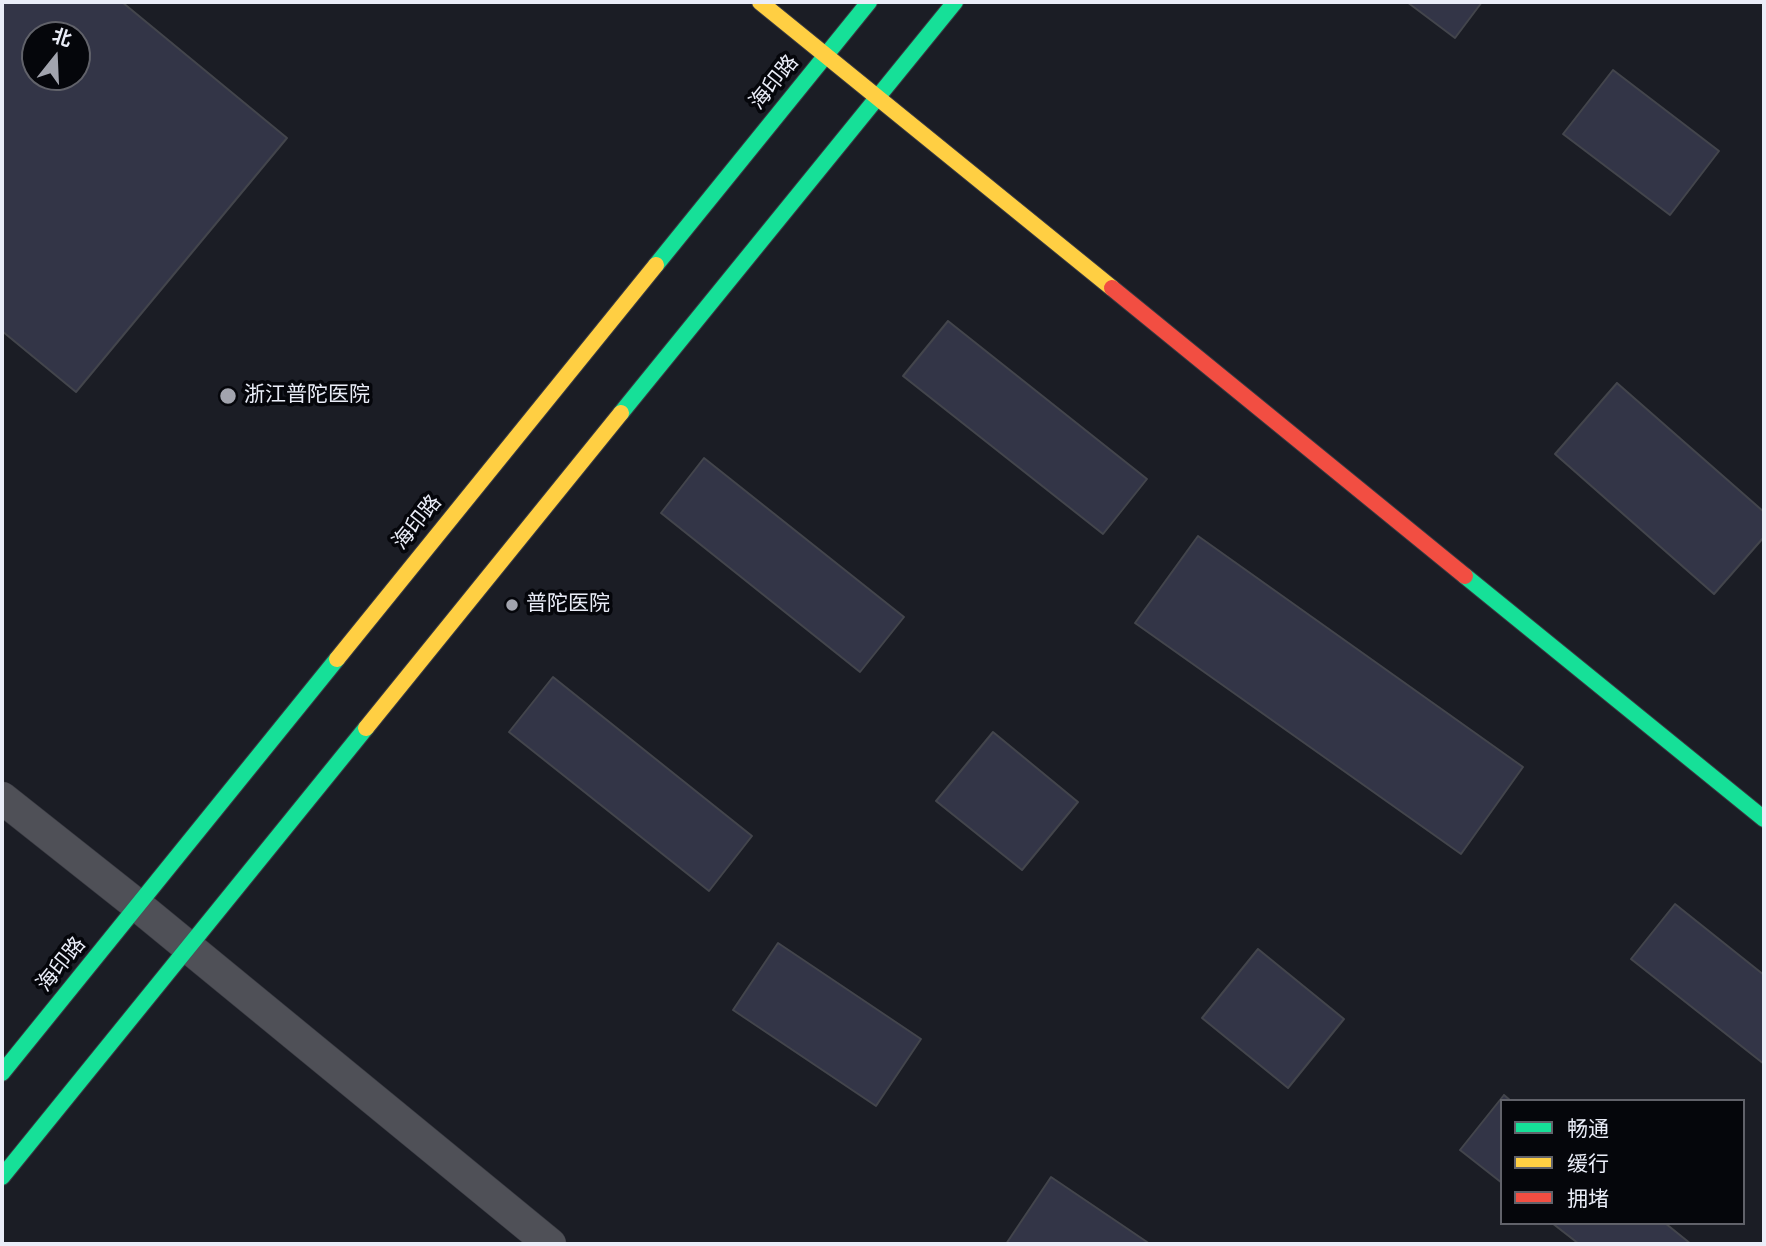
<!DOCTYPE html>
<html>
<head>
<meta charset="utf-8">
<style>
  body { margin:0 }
  #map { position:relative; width:1766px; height:1246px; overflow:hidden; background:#1b1d25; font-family:Poppins,"Noto Sans SC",sans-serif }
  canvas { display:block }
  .frame { position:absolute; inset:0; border:4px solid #eaedf8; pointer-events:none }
  .legend { position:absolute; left:1500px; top:1099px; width:245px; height:126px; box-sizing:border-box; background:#05060b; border:2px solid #61626a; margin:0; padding:9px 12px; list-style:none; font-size:21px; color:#eaedf8 }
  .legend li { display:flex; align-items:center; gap:14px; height:35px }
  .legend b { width:35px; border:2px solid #61626a }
  .north { position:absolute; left:21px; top:21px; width:70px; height:70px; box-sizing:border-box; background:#05060b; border:2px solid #61626a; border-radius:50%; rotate:18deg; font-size:19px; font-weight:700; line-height:28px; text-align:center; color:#eaedf8 }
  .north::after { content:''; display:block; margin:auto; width:24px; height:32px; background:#a2a4ae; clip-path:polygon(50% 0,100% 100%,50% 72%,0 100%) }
</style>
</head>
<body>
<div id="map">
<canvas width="1766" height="1246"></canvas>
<div class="frame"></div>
<ul class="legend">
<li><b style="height:9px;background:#16e098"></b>畅通</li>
<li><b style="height:9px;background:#ffcf43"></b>缓行</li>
<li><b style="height:9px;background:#f24e42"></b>拥堵</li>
</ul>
<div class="north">北</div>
</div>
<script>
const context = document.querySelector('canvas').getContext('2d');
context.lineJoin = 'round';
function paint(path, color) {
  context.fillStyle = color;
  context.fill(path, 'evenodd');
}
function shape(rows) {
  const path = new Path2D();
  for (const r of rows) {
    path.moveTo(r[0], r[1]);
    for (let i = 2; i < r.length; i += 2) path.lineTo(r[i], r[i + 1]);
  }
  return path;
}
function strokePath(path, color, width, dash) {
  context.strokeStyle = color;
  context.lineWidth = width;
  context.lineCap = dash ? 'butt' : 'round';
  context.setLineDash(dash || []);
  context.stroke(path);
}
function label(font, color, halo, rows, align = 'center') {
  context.font = font + ' Poppins,"Noto Sans SC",sans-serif';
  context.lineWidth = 7;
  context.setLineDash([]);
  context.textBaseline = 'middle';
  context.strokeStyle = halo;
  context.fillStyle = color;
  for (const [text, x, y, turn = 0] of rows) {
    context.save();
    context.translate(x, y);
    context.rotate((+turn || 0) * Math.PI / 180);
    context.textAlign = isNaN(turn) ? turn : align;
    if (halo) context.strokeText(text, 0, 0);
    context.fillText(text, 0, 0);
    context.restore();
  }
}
const building = shape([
  [2,2,122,2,287,138,76,392,2,331,2,2],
  [35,35,77,35,77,77,35,77,35,35],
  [1407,2,1482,2,1455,38,1407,2],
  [1613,70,1719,151,1670,215,1563,134,1613,70],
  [948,321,1147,479,1103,534,903,376,948,321],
  [1617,383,1764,512,1764,537,1714,594,1555,454,1617,383],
  [704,458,904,617,860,672,661,513,704,458],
  [1198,536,1523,767,1461,854,1135,623,1198,536],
  [553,677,752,836,709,891,509,732,553,677],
  [993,732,1078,802,1022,870,936,801,993,732],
  [1675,904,1764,975,1764,1064,1631,959,1675,904],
  [778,943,921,1039,876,1106,733,1010,778,943],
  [1258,949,1344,1019,1288,1088,1202,1018,1258,949],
  [1504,1095,1511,1101,1502,1101,1502,1183,1460,1150,1504,1095],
  [1051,1177,1150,1244,1006,1244,1051,1177],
  [1552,1223,1665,1223,1691,1244,1579,1244,1552,1223]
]);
const street = shape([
  [2,798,137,905,550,1244]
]);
const fast = shape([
  [656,265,869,2],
  [621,413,955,2],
  [1465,576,1764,819],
  [2,1073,337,659],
  [2,1177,366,728]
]);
const slow = shape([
  [760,2,1112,288],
  [337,659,656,265],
  [366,728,621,413]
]);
const jam = shape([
  [1112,288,1465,576]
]);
const markers = [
  [228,396,9,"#a2a4ae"],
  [512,605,7,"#a2a4ae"]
];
const streetNames = [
  ["海印路",775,83,-51],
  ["海印路",418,523,-51],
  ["海印路",62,965,-51]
];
const poiNames = [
  ["浙江普陀医院",244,396],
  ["普陀医院",526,605]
];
paint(building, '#333547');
strokePath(building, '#43454c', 2);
strokePath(street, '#383940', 33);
strokePath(fast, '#383940', 18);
strokePath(slow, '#383940', 18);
strokePath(jam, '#383940', 18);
strokePath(street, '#4f5057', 32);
strokePath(fast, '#16e098', 16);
strokePath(slow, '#ffcf43', 16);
strokePath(jam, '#f24e42', 16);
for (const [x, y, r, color] of markers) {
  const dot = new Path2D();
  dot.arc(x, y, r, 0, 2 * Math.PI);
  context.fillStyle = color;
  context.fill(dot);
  strokePath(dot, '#05060b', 2.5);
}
label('21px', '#eaedf8', '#05060b', streetNames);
label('21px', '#eaedf8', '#05060b', poiNames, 'left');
</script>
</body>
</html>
